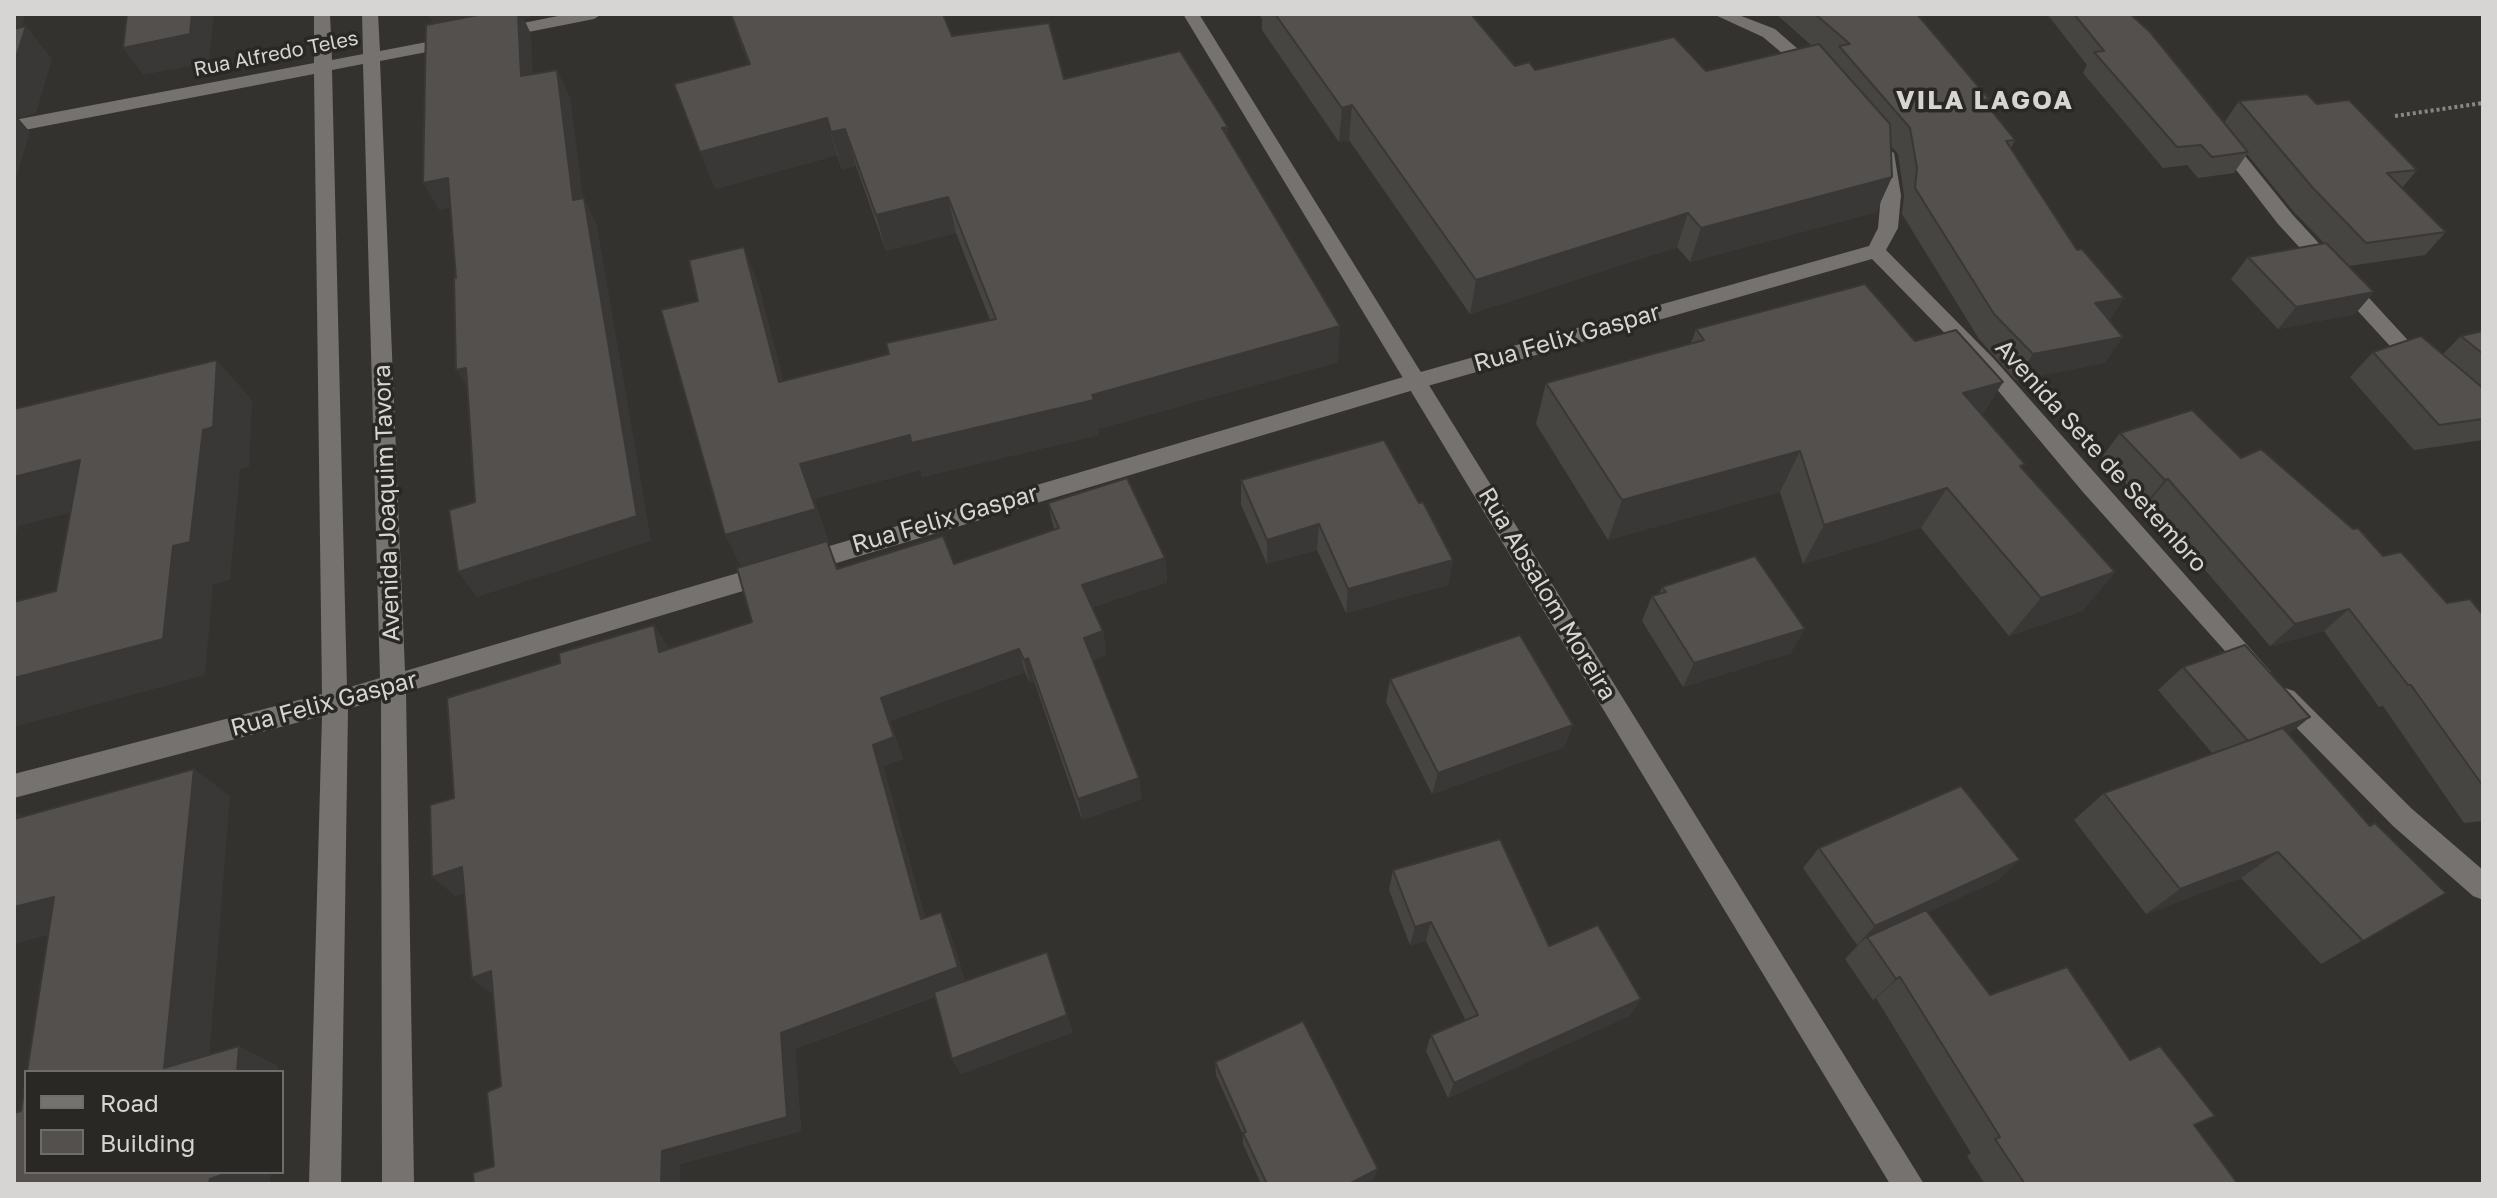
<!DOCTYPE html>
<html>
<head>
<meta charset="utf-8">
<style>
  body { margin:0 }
  #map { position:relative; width:2497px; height:1198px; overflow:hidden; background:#34322f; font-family:"Golos Text",sans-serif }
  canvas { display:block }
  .frame { position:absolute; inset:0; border:16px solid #d7d5d3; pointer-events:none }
  .legend { position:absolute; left:24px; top:1070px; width:260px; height:104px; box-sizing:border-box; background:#2a2825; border:2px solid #6f6d6b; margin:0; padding:10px 14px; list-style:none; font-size:24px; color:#d7d5d3 }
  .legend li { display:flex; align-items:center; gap:16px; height:40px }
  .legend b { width:40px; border:2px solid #6f6d6b }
</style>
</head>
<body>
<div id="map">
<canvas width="2497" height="1198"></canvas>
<div class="frame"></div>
<ul class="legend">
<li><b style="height:10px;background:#75726f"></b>Road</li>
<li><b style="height:22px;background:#53504d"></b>Building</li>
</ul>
</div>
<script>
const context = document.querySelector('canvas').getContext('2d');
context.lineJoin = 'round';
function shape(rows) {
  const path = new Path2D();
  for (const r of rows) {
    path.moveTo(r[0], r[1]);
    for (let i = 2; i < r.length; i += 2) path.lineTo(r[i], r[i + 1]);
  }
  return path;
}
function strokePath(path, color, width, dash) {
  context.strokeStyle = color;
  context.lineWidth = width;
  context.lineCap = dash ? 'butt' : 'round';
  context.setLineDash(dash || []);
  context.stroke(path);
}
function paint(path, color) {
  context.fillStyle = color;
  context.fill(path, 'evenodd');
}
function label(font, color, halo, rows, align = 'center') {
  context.font = font + ' "Golos Text",sans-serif';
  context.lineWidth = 7;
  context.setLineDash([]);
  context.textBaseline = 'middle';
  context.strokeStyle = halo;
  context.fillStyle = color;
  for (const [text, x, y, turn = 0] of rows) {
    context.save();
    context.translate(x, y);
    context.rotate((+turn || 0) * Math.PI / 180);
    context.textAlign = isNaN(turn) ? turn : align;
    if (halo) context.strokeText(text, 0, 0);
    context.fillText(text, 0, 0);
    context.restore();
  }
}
const path = shape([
  [2395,116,2483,103]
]);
const street = shape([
  [314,14,330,14,332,60,363,54,362,14,378,14,380,51,458,36,467,41,458,46,380,61,405,671,1417,373,1869,246,1878,228,1881,195,1876,153,1885,147,1894,153,1901,195,1898,228,1886,250,1994,359,2271,672,2268,679,2259,683,2250,679,2082,491,1980,369,1872,259,1417,389,406,692,414,1184,382,1184,381,699,348,709,341,1184,309,1184,322,716,14,798,14,774,322,694,314,74,14,132,14,120,314,63,314,14],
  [363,64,380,678,347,688,332,70,363,64],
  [568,14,602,14,594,19,498,38,489,33,498,28,568,14],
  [1713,14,1736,14,1775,29,1823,71,1814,76,1808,75,1763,37,1713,14],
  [2222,134,2229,136,2292,214,2426,360,2430,365,2426,370,2412,370,2278,224,2213,140,2222,134],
  [2285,688,2294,691,2411,808,2483,870,2483,900,2473,896,2393,826,2276,707,2272,699,2276,691,2285,688]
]);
const secondary = shape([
  [1183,14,1199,14,1924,1184,1890,1184,1183,14]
]);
const wall = shape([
  [730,14,943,14,952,36,1228,138,1338,362,1098,429,1099,435,922,477,920,470,814,499,829,543,828,543,838,569,954,564,1054,530,1048,503,1165,558,1167,582,1092,607,1103,631,1106,655,1093,660,1142,799,1082,820,1034,681,1030,683,1025,672,890,721,903,759,883,766,925,917,949,930,965,981,1073,1032,961,1074,952,1059,936,996,795,1049,801,1131,680,1164,680,1184,474,1184,494,1166,501,1086,493,994,472,978,464,893,455,896,454,798,669,648,752,622,741,567,698,301,758,283,783,381,889,354,990,320,956,233,886,251,856,166,842,169,837,155,715,189,749,65],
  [1259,14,1471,14,1515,66,1535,70,1706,71,1811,45,1776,14,1917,14,2015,140,2011,148,2077,250,2124,298,2109,320,2105,363,2016,380,1979,339,1902,214,1904,195,1898,154,1891,146,1892,177,1876,212,1690,262,1677,247,1470,314,1349,140,1339,142,1262,30,1262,19],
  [2047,14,2130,14,2224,123,2239,101,2317,104,2417,170,2402,188,2446,232,2425,255,2349,266,2374,292,2355,314,2278,329,2231,279,2248,257,2324,243,2294,212,2247,154,2234,173,2198,178,2187,165,2163,168,2083,73,2087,65],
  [1696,329,1915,341,2003,382,1982,415,2022,468,2115,572,2082,611,2009,636,1921,528,1803,564,1780,492,1608,540,1536,424,1546,383,1691,343],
  [2483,331,2483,440,2414,450,2350,377,2373,352,2443,354,2461,336],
  [2120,433,2241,458,2383,556,2447,603,2483,615,2483,821,2464,823,2383,706,2379,707,2324,631,2270,646,2148,503,2145,504,2102,457],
  [1241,480,1419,503,1453,560,1448,585,1346,613,1317,550,1267,564,1241,505],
  [1662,587,1791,653,1683,687,1642,621,1652,596,1659,594],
  [2183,667,2310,717,2288,734,2370,826,2446,893,2321,964,2241,878,2146,914,2074,820,2104,793,2213,754,2158,690],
  [1390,679,1573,725,1564,747,1432,794,1386,702],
  [1819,848,1998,880,1928,912,1990,995,2130,1060,2215,1116,2194,1126,2238,1184,1985,1184,1967,1156,1971,1153,1876,998,1873,1000,1845,959,1860,943,1857,945,1803,868],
  [1393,870,1549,946,1641,999,1629,1016,1448,1098,1426,1051,1431,1035,1466,1021,1426,941,1410,945,1389,890],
  [1215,1062,1374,1179,1365,1184,1261,1184,1243,1144,1243,1135,1216,1075]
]);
const shadedWall = shape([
  [14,14,25,14,14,63],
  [192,14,214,14,209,62,143,75,123,48],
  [428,14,530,14,530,18,524,19,531,34,534,104,434,25],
  [26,26,52,59,36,113,18,118,30,132,14,185,14,63],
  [557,70,570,97,587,227,573,200],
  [1352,105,1349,140,1339,142,1342,108],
  [827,118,837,155,715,189,700,152],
  [1228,127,1228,164,1222,128],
  [845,129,856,166,842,169,831,132],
  [1892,177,1876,212,1690,262,1701,228],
  [448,178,464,205,439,210,423,183],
  [948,197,956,233,886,251,876,215],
  [584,198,597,225,651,541,477,597,458,572],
  [1688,213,1677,247,1470,314,1476,280],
  [744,247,758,283,793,417,779,382],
  [2374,292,2355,314,2278,329,2296,307],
  [2124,298,2106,324,2095,303],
  [1340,326,1338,362,1098,429,1099,435,922,477,920,470,814,499,829,543,828,543,847,593,742,569,725,535,800,464,910,435,1092,395],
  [2123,337,2105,363,2016,380,2033,354],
  [217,360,252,400,249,467,240,469,230,580,213,584,205,675,14,727,14,678,173,546,203,430],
  [466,368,473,396,456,370],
  [2003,382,1977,423,1963,393],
  [1800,451,1780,492,1608,540,1622,500],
  [80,460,121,500,18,526,14,547,14,477],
  [2168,479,2148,503,2145,504,2165,480],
  [1947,488,1921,528,1803,564,1824,525],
  [1319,524,1317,550,1267,564,1267,540],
  [1165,558,1167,582,1086,609,1082,585],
  [1453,560,1448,585,1346,613,1348,589],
  [2115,572,2082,611,2009,636,2041,598],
  [2349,609,2324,631,2270,646,2295,624],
  [654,625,669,648,659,652],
  [1805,629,1791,653,1683,687,1694,663],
  [1103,631,1106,655,1088,661,1084,638],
  [1019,649,1025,672,890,721,903,759,883,766,931,937,921,919,873,745,881,698],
  [1028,658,1034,681,1030,683,1024,660],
  [2310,717,2282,740,2248,741],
  [1573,725,1564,747,1432,794,1438,773],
  [194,769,230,796,208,1072,164,1068],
  [1139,778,1142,799,1082,820,1078,799],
  [14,811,49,832,14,829],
  [2278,852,2241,878,2146,914,2180,889],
  [2020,860,1998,880,1869,940,1867,937,1857,945,1875,926],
  [462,867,484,887,455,896,432,877],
  [54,897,97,922,14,944,14,907],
  [941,912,949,930,966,984,795,1049,801,1131,680,1164,680,1184,661,1184,662,1151,781,1033],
  [1431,922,1426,941,1410,945,1415,927],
  [1047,952,1073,1032,961,1074,952,1059],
  [491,971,494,995,472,978],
  [1900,977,1876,998,1873,1000,1896,979],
  [1641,999,1629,1016,1448,1098,1454,1083],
  [239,1046,278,1066,278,1072,237,1072],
  [1378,1169,1374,1179,1365,1184,1349,1184],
  [228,1172,271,1172,270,1184,209,1184,210,1179]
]);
const building = shape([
  [127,14,192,14,190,34,123,48,127,14],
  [483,14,518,14,521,76,557,70,573,200,584,198,637,516,458,572,449,510,475,502,466,368,456,370,454,278,456,278,448,178,423,183,426,25,483,14],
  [731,14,943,14,952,36,1049,23,1064,79,1180,51,1228,127,1222,128,1340,326,1092,395,1094,400,911,443,910,435,800,464,816,509,725,535,661,310,698,301,689,260,744,247,779,382,889,354,886,343,996,319,948,197,876,215,845,129,831,132,827,118,700,152,674,84,750,64,731,14],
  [1275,14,1471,14,1515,66,1529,62,1535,70,1674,37,1706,71,1819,44,1890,124,1892,177,1701,228,1688,213,1476,280,1352,105,1342,108,1275,14],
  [1815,14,1917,14,1989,99,1983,100,2015,140,2006,141,2077,250,2082,249,2124,298,2095,303,2123,337,2033,354,1994,314,1915,188,1917,168,1910,128,1839,46,1850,44,1815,14],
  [2074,14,2130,14,2150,32,2248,152,2212,157,2201,145,2177,147,2094,52,2104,51,2074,14],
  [26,26,14,64,14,29,26,26],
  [2307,94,2317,104,2349,100,2417,170,2387,173,2446,232,2366,243,2313,188,2239,101,2307,94],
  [2326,243,2374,292,2296,307,2248,257,2326,243],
  [1865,284,1915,341,1956,330,2003,382,1963,393,2025,464,2020,466,2115,572,2041,598,1947,488,1824,525,1800,451,1622,500,1546,383,1704,340,1696,329,1865,284],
  [2483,331,2483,354,2461,336,2483,331],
  [2421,336,2483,388,2483,419,2439,425,2373,352,2421,336],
  [217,360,213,427,203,430,190,542,173,546,163,639,14,678,14,602,56,591,80,460,14,477,14,409,217,360],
  [2192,410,2241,458,2261,449,2353,529,2358,528,2383,556,2401,552,2447,603,2470,599,2483,615,2483,786,2411,685,2408,685,2349,609,2295,624,2168,479,2165,480,2120,433,2192,410],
  [1384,440,1419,503,1423,502,1453,560,1348,589,1319,524,1267,540,1241,480,1384,440],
  [1127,478,1165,558,1082,585,1103,631,1084,638,1139,778,1078,799,1028,658,1024,660,1019,649,881,698,894,737,873,745,921,919,941,912,958,967,781,1033,787,1117,662,1151,661,1184,474,1184,473,1173,494,1166,487,1092,501,1086,491,971,472,978,462,867,432,877,430,805,454,798,447,698,560,663,559,653,654,625,659,652,752,622,737,568,827,541,837,569,943,536,954,564,1059,528,1048,503,1127,478],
  [1755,556,1805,629,1694,663,1652,596,1666,592,1662,587,1755,556],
  [1520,635,1573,725,1438,773,1390,679,1520,635],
  [2245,645,2310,717,2248,741,2183,667,2245,645],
  [2283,728,2370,826,2375,823,2446,893,2363,941,2278,852,2180,889,2104,793,2283,728],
  [194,769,164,1068,239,1046,237,1072,27,1072,54,897,14,907,14,819,194,769],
  [1961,786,2020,860,1875,926,1819,848,1961,786],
  [1500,839,1549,946,1598,925,1641,999,1454,1083,1431,1035,1478,1015,1431,922,1415,927,1393,870,1500,839],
  [1926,910,1990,995,2067,967,2130,1060,2160,1046,2215,1116,2194,1125,2238,1184,2025,1184,1995,1139,2000,1137,1900,977,1896,979,1867,937,1926,910],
  [1047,952,1067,1015,952,1059,934,992,1047,952],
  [1303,1021,1378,1169,1349,1184,1267,1184,1243,1133,1246,1132,1215,1062,1303,1021],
  [26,1077,26,1172,228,1172,228,1173,210,1179,209,1184,14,1184,14,1113,21,1111,26,1077]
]);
const farStreetnames = [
  ["Rua Alfredo Teles",276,54,-11]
];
const streetNames = [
  ["Rua Felix Gaspar",1567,338,-16],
  ["Avenida Sete de Setembro",2101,456,48],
  ["Avenida Joaquim Tavora",387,503,-92],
  ["Rua Felix Gaspar",945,519,-16],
  ["Rua Absalom Moreira",1547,594,59],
  ["Rua Felix Gaspar",324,704,-15]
];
const farDistrictnames = [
  ["VILA LAGOA",1985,101]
];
strokePath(path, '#898785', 4, [3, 3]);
paint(street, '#75726f');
paint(secondary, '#75726f');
paint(wall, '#474542');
paint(shadedWall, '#3a3836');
paint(building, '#53504d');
strokePath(building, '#3a3836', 2);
label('20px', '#d7d5d3', '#2a2825', farStreetnames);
label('24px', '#d7d5d3', '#2a2825', streetNames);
context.letterSpacing = '2px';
label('bold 26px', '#d7d5d3', '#2a2825', farDistrictnames);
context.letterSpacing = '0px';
</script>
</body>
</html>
